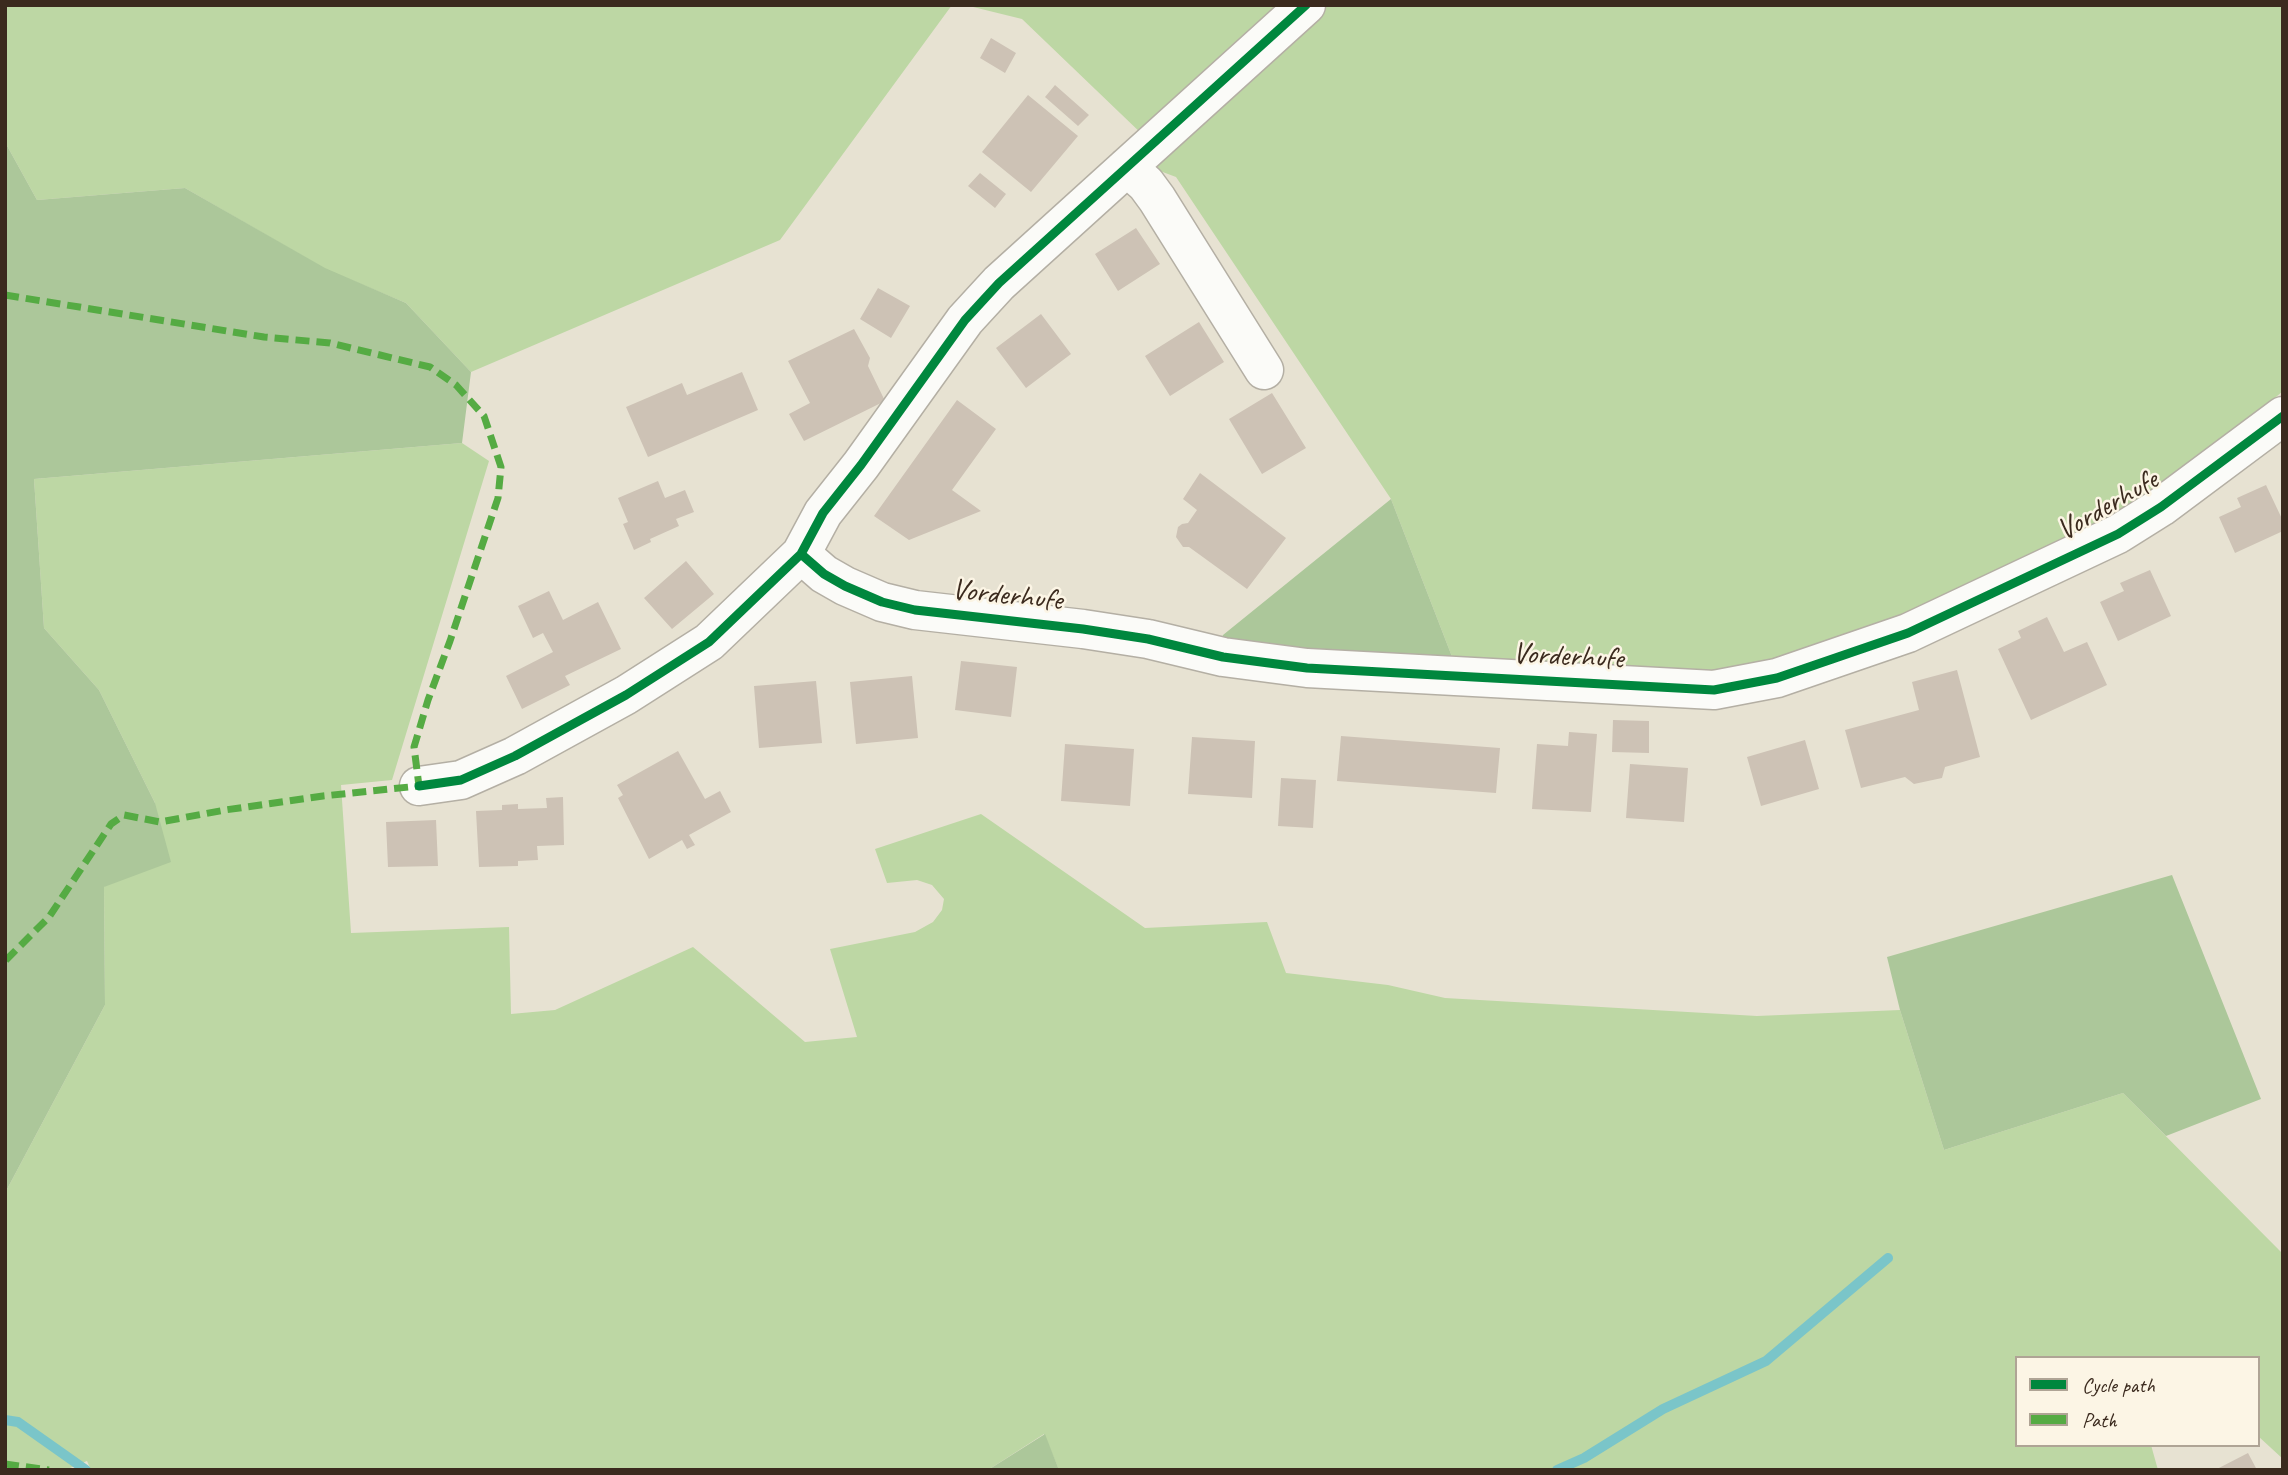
<!DOCTYPE html>
<html>
<head>
<meta charset="utf-8">
<style>
  body { margin:0 }
  #map { position:relative; width:2288px; height:1475px; overflow:hidden; background:#e7e2d2; font-family:Caveat,sans-serif }
  canvas { display:block }
  .frame { position:absolute; inset:0; border:7px solid #3b2a1e; pointer-events:none }
  .legend { position:absolute; left:2015px; top:1356px; width:245px; height:91px; box-sizing:border-box; background:#fcf5e5; border:2px solid #afa495; margin:0; padding:9px 12px; list-style:none; font-size:21px; color:#3b2a1e }
  .legend li { display:flex; align-items:center; gap:14px; height:35px }
  .legend b { width:35px; border:2px solid #afa495 }
</style>
</head>
<body>
<div id="map">
<canvas width="2288" height="1475"></canvas>
<div class="frame"></div>
<ul class="legend">
<li><b style="height:9px;background:#00873e"></b>Cycle path</li>
<li><b style="height:9px;background:#55ab43"></b>Path</li>
</ul>
</div>
<script>
const context = document.querySelector('canvas').getContext('2d');
context.lineJoin = 'round';
function paint(path, color) {
  context.fillStyle = color;
  context.fill(path, 'evenodd');
}
function shape(rows) {
  const path = new Path2D();
  for (const r of rows) {
    path.moveTo(r[0], r[1]);
    for (let i = 2; i < r.length; i += 2) path.lineTo(r[i], r[i + 1]);
  }
  return path;
}
function strokePath(path, color, width, dash) {
  context.strokeStyle = color;
  context.lineWidth = width;
  context.lineCap = dash ? 'butt' : 'round';
  context.setLineDash(dash || []);
  context.stroke(path);
}
function label(font, color, halo, rows, align = 'center') {
  context.font = font + ' Caveat,sans-serif';
  context.lineWidth = 5;
  context.setLineDash([]);
  context.textBaseline = 'middle';
  context.strokeStyle = halo;
  context.fillStyle = color;
  for (const [text, x, y, turn = 0] of rows) {
    context.save();
    context.translate(x, y);
    context.rotate((+turn || 0) * Math.PI / 180);
    context.textAlign = isNaN(turn) ? turn : align;
    if (halo) context.strokeText(text, 0, 0);
    context.fillText(text, 0, 0);
    context.restore();
  }
}
const green = shape([
  [5,5,952,5,780,240,471,372,406,303,325,269,185,188,37,200,5,142],
  [965,5,1290,5,1145,137,1022,19],
  [1326,5,2283,5,2283,391,2151,503,1985,587,1756,675,1456,667,1391,499,1176,177,1152,168,1294,31],
  [462,443,489,461,392,780,341,785,351,933,509,927,511,1014,555,1010,693,947,805,1042,857,1037,830,949,915,932,933,922,942,910,944,899,932,885,917,880,887,883,875,849,981,814,1145,928,1267,922,1286,973,1388,985,1445,998,1757,1016,1900,1010,1944,1150,2123,1093,2283,1254,2283,1459,2258,1436,2258,1358,2017,1358,2017,1445,2151,1445,2158,1470,1059,1470,1044,1434,988,1470,91,1470,87,1461,65,1470,5,1470,5,1193,105,1005,104,887,155,803,99,690,44,628,34,479]
]);
const forest = shape([
  [5,142,37,200,185,188,325,268,406,303,471,372,462,443,34,479,44,628,99,690,155,803,171,862,104,887,105,1005,5,1193],
  [1391,499,1456,667,1221,641,1223,635],
  [2172,875,2261,1099,2166,1136,2123,1093,1944,1150,1900,1010,1887,957],
  [1045,1434,1059,1470,988,1470]
]);
const stream = shape([
  [5,1420,18,1422,86,1470],
  [1557,1470,1584,1458,1663,1409,1766,1361,1888,1258]
]);
const building = shape([
  [991,38,1016,53,1005,73,980,58],
  [1055,85,1089,115,1078,126,1045,97],
  [1028,95,1078,136,1031,192,982,152],
  [980,173,1006,194,995,208,968,186],
  [1136,228,1160,264,1118,291,1095,254],
  [878,288,910,306,891,338,860,319],
  [1041,314,1071,354,1026,388,996,348],
  [1199,322,1224,362,1170,396,1145,356],
  [854,329,870,358,868,366,885,401,804,441,789,414,810,403,788,361],
  [742,372,758,410,648,457,626,407,682,383,687,395],
  [1272,393,1306,448,1262,474,1229,419],
  [957,400,996,429,952,490,981,511,909,540,874,516],
  [1200,473,1286,538,1247,589,1189,547,1183,547,1176,537,1178,527,1182,524,1188,523,1197,510,1183,499],
  [658,481,665,498,685,490,694,512,676,519,679,526,650,539,651,542,634,550,623,524,628,522,618,498],
  [2266,485,2283,521,2283,531,2235,553,2219,517,2241,507,2237,498],
  [686,561,714,594,672,629,644,598],
  [2150,570,2171,616,2118,641,2100,602,2124,591,2120,583],
  [549,591,563,620,598,602,621,649,565,676,570,685,522,709,506,676,553,652,543,633,533,638,518,606],
  [2047,617,2064,652,2087,642,2107,685,2031,720,1998,649,2021,638,2018,631],
  [961,661,1017,667,1011,717,955,710],
  [1957,670,1980,757,1945,767,1942,778,1914,784,1905,777,1861,788,1845,730,1919,710,1912,682],
  [912,676,918,738,856,744,850,682],
  [816,681,822,743,759,748,754,686],
  [1613,720,1649,721,1649,753,1612,752],
  [1569,732,1597,734,1591,812,1532,809,1537,744,1568,746],
  [1341,736,1500,748,1496,793,1337,781],
  [1192,737,1255,741,1252,798,1188,794],
  [1805,740,1819,789,1761,806,1747,757],
  [1065,744,1134,749,1130,806,1061,801],
  [678,751,705,799,720,791,731,812,689,835,695,845,687,849,682,840,649,859,618,798,623,795,617,785],
  [1630,764,1688,768,1684,822,1626,818],
  [1281,778,1316,780,1313,828,1278,826],
  [563,797,564,845,537,846,538,860,518,861,518,866,479,867,476,811,502,810,502,805,518,804,518,809,547,808,546,798],
  [436,820,438,866,388,867,386,822],
  [2248,1453,2257,1470,2215,1470]
]);
const minor = shape([
  [1127,167,1146,184,1157,199,1264,370],
  [801,554,824,574,845,586,882,602,915,610,1083,629,1148,639,1223,657,1307,668,1714,690,1777,678,1908,633,2118,534,2161,507,2283,416],
  [419,786,461,780,515,756,626,695,709,642,801,554,823,513,861,465,965,320,999,283,1306,5]
]);
const quiet = shape([
  [5,295,264,337,330,343,430,367,456,385,484,416,501,467,498,498,450,641,428,700,414,747,419,786,323,796,225,810,160,822,124,815,111,824,49,917,5,961],
  [5,1464,49,1470]
]);
const cycleway = shape([
  [801,554,824,574,845,586,882,602,915,610,1083,629,1148,639,1223,657,1307,668,1714,690,1777,678,1908,633,2118,534,2161,507,2283,416],
  [419,786,461,780,515,756,626,695,709,642,801,554,823,513,861,465,965,320,999,283,1306,5]
]);
const streetNames = [
  ["Vorderhufe",2108,506,-30],
  ["Vorderhufe",1007,596,6],
  ["Vorderhufe",1568,657,3]
];
paint(green, '#bdd7a4');
paint(forest, '#acc79a');
strokePath(stream, '#7ac5c9', 10);
paint(building, '#cdc2b5');
strokePath(minor, '#b4afa4', 41);
strokePath(minor, '#fbfbf8', 38);
strokePath(quiet, '#55ab43', 7, [14, 7]);
strokePath(cycleway, '#00873e', 9);
label('30px', '#3b2a1e', '#fcf5e5', streetNames);
</script>
</body>
</html>
